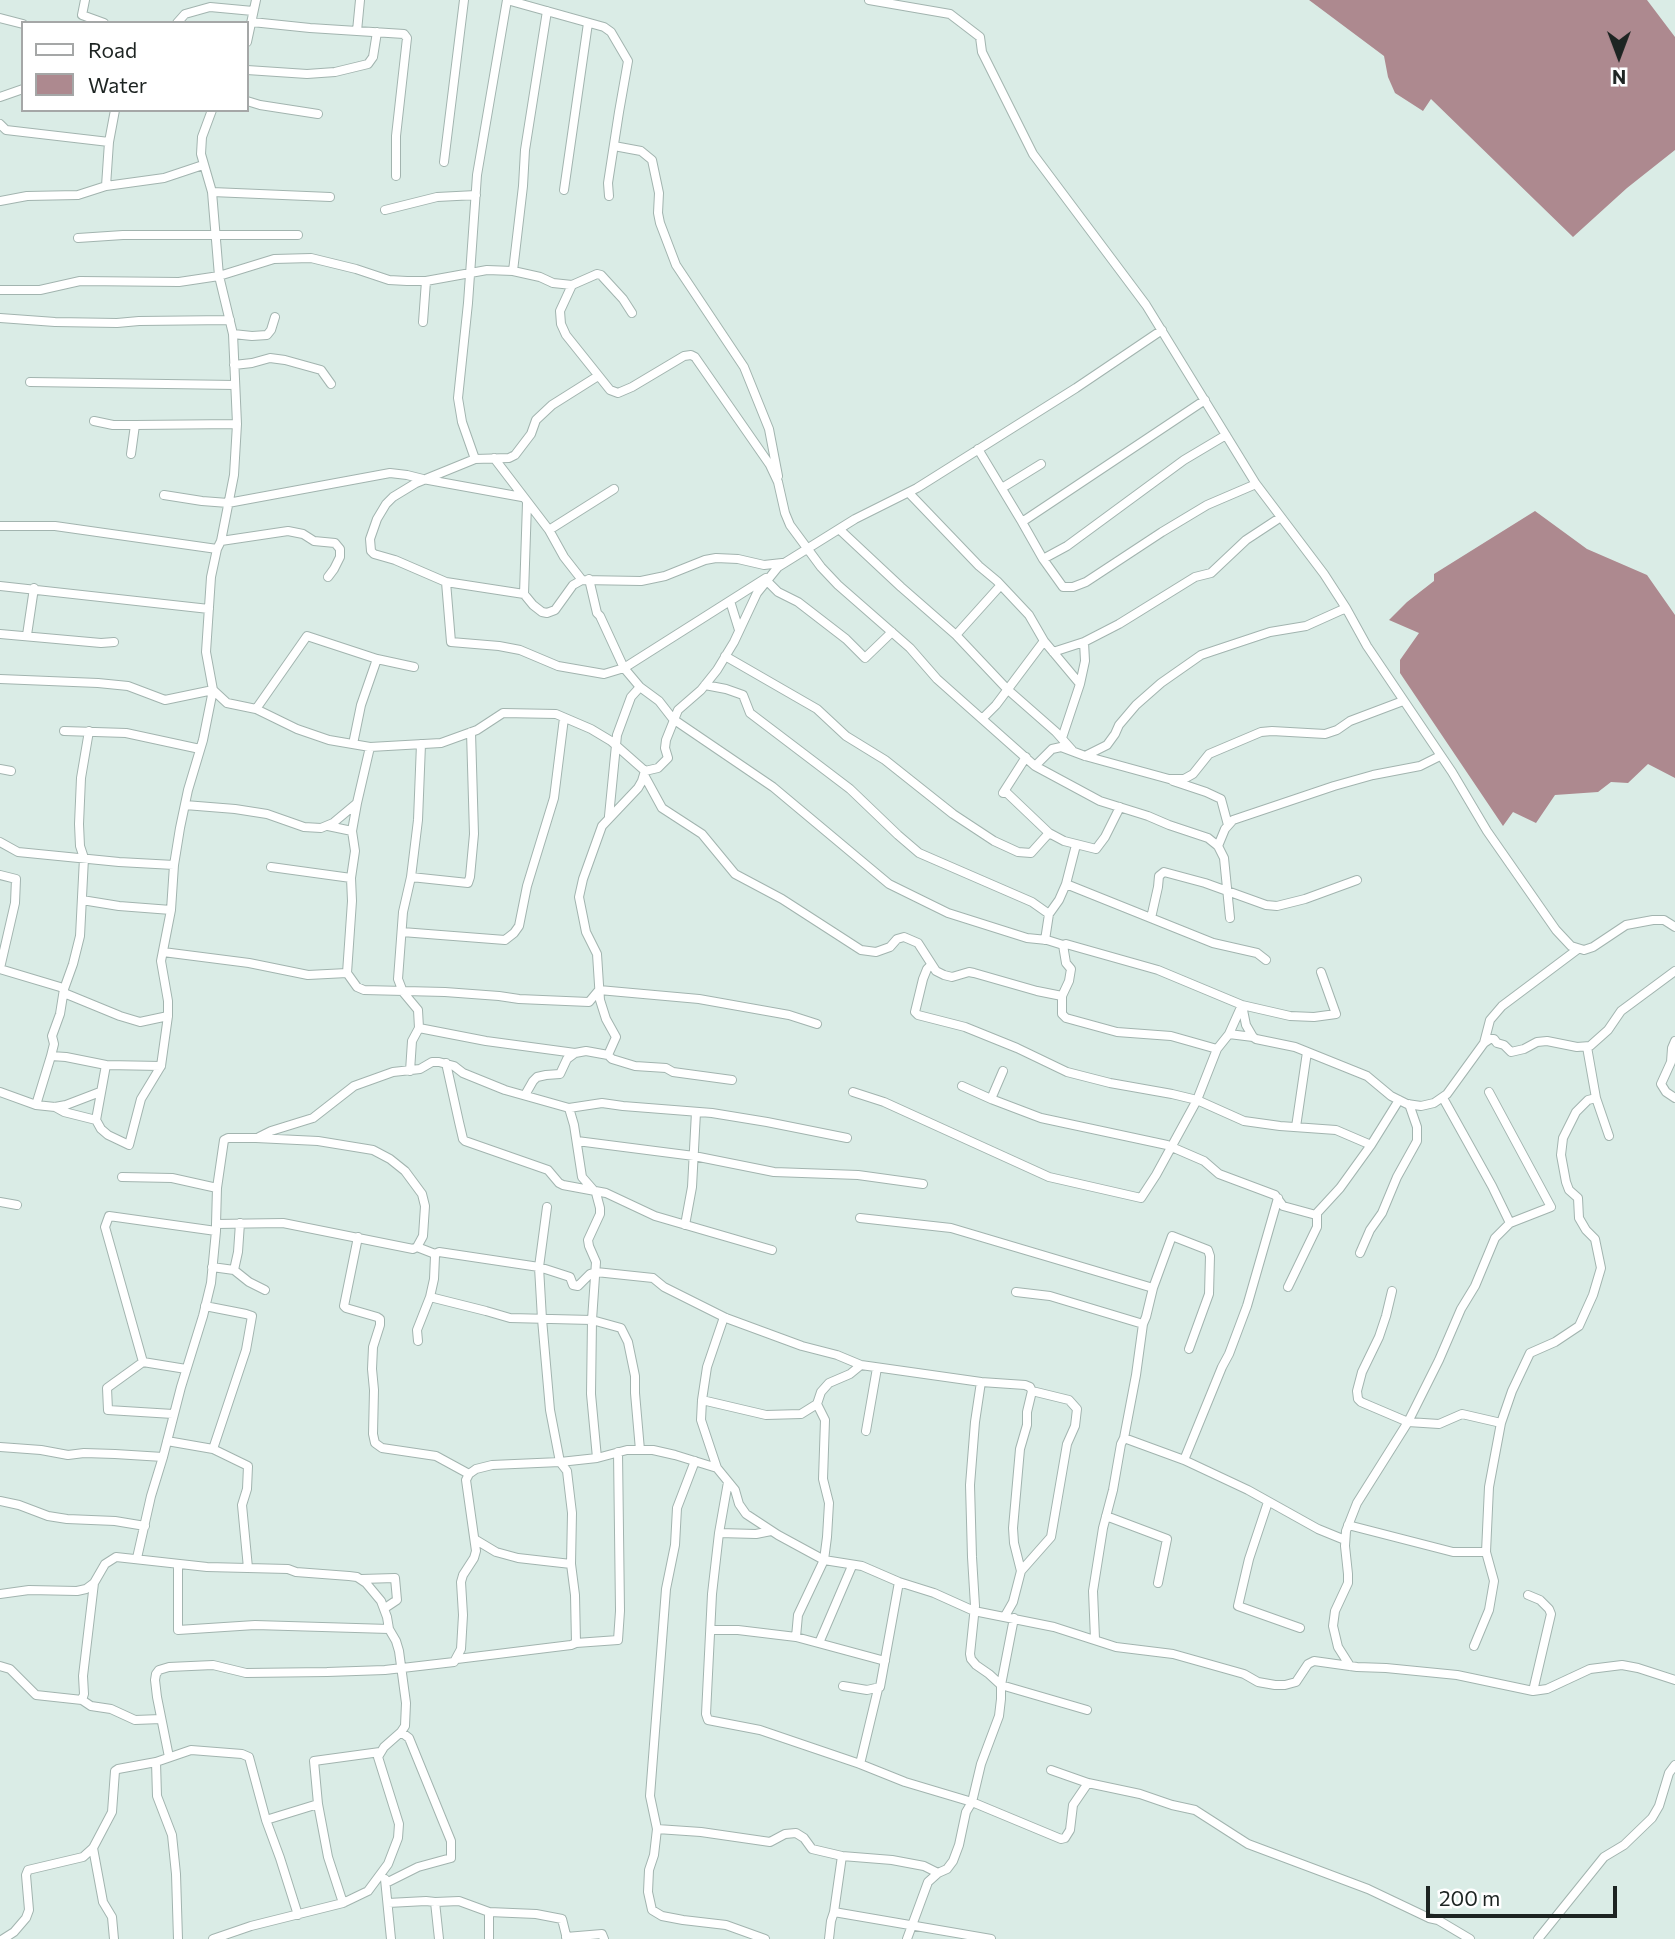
<!DOCTYPE html>
<html>
<head>
<meta charset="utf-8">
<style>
  body { margin:0 }
  #map { position:relative; width:1675px; height:1939px; overflow:hidden; background:#daece6; font-family:Commissioner,sans-serif }
  canvas { display:block }
  .legend { position:absolute; left:21px; top:21px; width:228px; height:91px; box-sizing:border-box; background:#fff; border:2px solid #a5a7a7; margin:0; padding:9px 12px; list-style:none; font-size:21px; color:#1d2422 }
  .legend li { display:flex; align-items:center; gap:14px; height:35px }
  .legend b { width:35px; border:2px solid #a5a7a7 }
  .north { position:absolute; left:1584px; top:21px; width:70px; height:70px; -webkit-text-stroke:5px #fff; paint-order:stroke; rotate:180deg; font-size:19px; font-weight:700; line-height:28px; text-align:center; color:#1d2422 }
  .north::after { content:''; display:block; margin:auto; width:24px; height:32px; background:#1d2422; clip-path:polygon(50% 0,100% 100%,50% 72%,0 100%) }
  .scale { position:absolute; left:1426px; top:1886px; width:191px; height:32px; box-sizing:border-box; border:4px solid #1d2422; border-top:0; padding-left:9px; font-size:21px; line-height:24px; white-space:nowrap; color:#1d2422; -webkit-text-stroke:5px #fff; paint-order:stroke }
</style>
</head>
<body>
<div id="map">
<canvas width="1675" height="1939"></canvas>
<ul class="legend">
<li><b style="height:9px;background:#fff"></b>Road</li>
<li><b style="height:19px;background:#ad898f"></b>Water</li>
</ul>
<div class="north">N</div>
<div class="scale">200 m</div>
</div>
<script>
const context = document.querySelector('canvas').getContext('2d');
context.lineJoin = 'round';
function paint(path, color) {
  context.fillStyle = color;
  context.fill(path, 'evenodd');
}
function shape(rows) {
  const path = new Path2D();
  for (const r of rows) {
    path.moveTo(r[0], r[1]);
    for (let i = 2; i < r.length; i += 2) path.lineTo(r[i], r[i + 1]);
  }
  return path;
}
function strokePath(path, color, width, dash) {
  context.strokeStyle = color;
  context.lineWidth = width;
  context.lineCap = dash ? 'butt' : 'round';
  context.setLineDash(dash || []);
  context.stroke(path);
}
const water = shape([
  [1309,0,1647,0,1675,37,1675,150,1627,188,1573,237,1431,99,1423,111,1395,93,1388,77,1384,56],
  [1535,511,1587,549,1647,575,1675,615,1675,778,1648,764,1628,783,1611,782,1598,792,1555,795,1536,823,1513,812,1503,826,1400,673,1400,660,1419,633,1389,620,1407,602,1434,581,1434,574]
]);
const minor = shape([
  [85,0,82,15,104,23],
  [507,0,604,27,611,32,628,61,619,112,608,183,609,196],
  [869,0,950,14,980,37,982,52,1033,154,1146,305,1256,484,1324,574,1346,608,1367,646,1452,772,1487,831,1556,930,1571,946,1584,950,1593,947,1626,925,1653,920,1664,920,1675,927],
  [0,18,23,24],
  [252,22,310,28,404,34,407,38,396,136,396,176],
  [177,23,185,14,210,7,253,11],
  [357,31,360,0],
  [247,42,256,0],
  [247,70,307,74,335,72,368,64,373,57,377,32],
  [0,97,23,89],
  [247,101,260,105,318,114],
  [0,124,6,130,109,142],
  [614,146,641,151,652,160,659,193,658,213,660,223,676,265,744,367,769,429,778,476],
  [444,162,464,0],
  [106,186,109,142,115,110],
  [564,190,588,23],
  [212,192,330,197],
  [0,201,27,196,78,195,106,186,164,178,203,165],
  [385,210,437,197,476,195],
  [78,238,123,235,298,235],
  [513,271,523,186,525,150,547,11],
  [572,285,560,311,561,324,566,335,610,390,618,393,632,387,684,356,691,355,695,357,770,465,778,482,785,513,790,525,821,567,838,585,910,648,937,679,1035,766,1100,801,1148,816,1169,825,1208,838,1218,846,1224,858,1230,918],
  [0,290,40,290,80,281,179,282,219,276,274,259,311,258,356,269,389,280,407,281,426,281,487,270,513,271,540,277,553,283,572,285,597,274,601,275,623,299,632,313],
  [0,318,55,322,117,323,139,321,230,320],
  [423,322,426,281],
  [233,334,252,336,267,335,271,330,275,317],
  [234,365,252,363,270,358,285,360,321,370,331,384],
  [598,376,552,405,536,420,531,434,515,455,509,458,475,459,416,483,393,497,386,504,377,519,370,539,371,551,374,554,395,560,446,582,524,594,533,605,542,612,547,613,555,610,573,585,582,580,641,581,665,576,705,560,716,558,738,559,764,565,782,563],
  [30,382,235,385],
  [94,421,113,425,135,425,237,424],
  [978,449,1022,522,1205,400],
  [131,454,135,425],
  [494,458,549,530,564,557,582,580],
  [475,459,462,422,458,398,468,303,477,175,507,0],
  [1002,488,1041,464],
  [909,493,979,566,997,581,1029,615,1044,641,1080,684,1085,661,1084,642,1119,624,1195,577,1211,573,1246,540,1281,517],
  [164,495,202,501,228,503,390,473,407,475,423,479,522,497],
  [1022,522,1043,559,1063,587,1073,587,1086,582,1162,532,1207,505,1256,484],
  [0,526,55,526,217,549],
  [839,529,901,587,956,635,1007,689,1056,732,1072,750],
  [549,530,614,489],
  [221,541,288,531,303,534,314,541,335,543,340,549,340,557,334,569,328,577],
  [1043,559,1067,546,1184,460,1226,435],
  [589,579,597,613,600,616,624,668,640,687,631,697,617,735,609,816],
  [767,581,778,592,798,602,846,639,865,658,892,632],
  [446,582,451,642,499,646,520,650,558,666,604,674,624,668,766,578],
  [0,586,209,609],
  [524,594,527,503],
  [730,601,739,630],
  [0,634,101,643,114,642],
  [27,635,34,588],
  [956,635,1000,586],
  [1053,652,1084,642],
  [725,656,817,709,846,736,885,760,953,814,994,841,1018,852,1031,853,1049,833],
  [0,679,98,683,128,686,165,700,213,690,227,703,256,709,297,729,329,740,370,747,441,743,477,730,503,713,556,714,591,729,611,741,645,771],
  [705,685,726,689,743,695,750,713,850,789,898,835,919,853,1032,902,1049,914],
  [640,687,659,701,673,719,773,787,889,884,948,913,1027,938,1047,940,1063,945,1066,944,1158,970,1242,1005,1290,1016,1314,1017,1336,1014,1321,972],
  [256,709,307,636,377,659,414,667],
  [982,719,996,705,1044,641],
  [64,731,126,733,200,749],
  [1062,738,1080,684],
  [353,744,361,705,377,659],
  [1085,756,1107,745,1115,734,1119,725,1136,705,1161,683,1201,655,1270,632,1306,626,1346,608],
  [1026,757,1003,793,1007,793,1049,833,1064,841,1096,849,1105,837,1120,807],
  [1035,766,1052,749,1061,747,1085,756,1169,779,1184,779,1193,774,1209,754,1261,732,1272,731,1325,734,1337,730,1350,721,1403,701],
  [0,769,11,771],
  [644,775,662,808,702,834,735,874,782,899,861,950,876,952,890,947,897,939,904,937,918,943,936,971,944,975,952,977,969,972,974,973,1037,991,1062,996,1069,981,1071,969,1066,963,1063,945],
  [1173,781,1206,792,1221,799,1228,825],
  [357,803,352,831,355,851,351,878,352,901,347,973,357,987,364,990,445,992,499,996,519,999,589,1002,599,990,699,999,789,1015,817,1024],
  [185,805,235,809,267,814,304,827,321,828,333,823,357,803,370,747],
  [328,826,352,831],
  [0,842,18,852,119,862,174,865],
  [1218,846,1225,829,1233,820,1334,786,1373,775,1420,766,1440,756],
  [271,867,351,878],
  [0,875,16,879,15,903,0,968],
  [411,877,468,883,470,877,474,834,471,732],
  [1066,884,1213,943,1257,953,1266,960],
  [82,900,119,906,171,910],
  [1151,918,1158,887,1159,876,1164,872,1205,883,1266,905,1277,906,1305,899,1357,880],
  [402,932,505,940,514,933,519,926,527,886,554,798,564,718],
  [1045,940,1049,914,1059,900,1066,884,1076,845],
  [163,952,249,963,308,975,347,973],
  [931,965,927,969,923,979,915,1012,918,1015,965,1027,1017,1048,1067,1072,1110,1083,1172,1094,1197,1100,1244,1121,1280,1126,1336,1130,1371,1145],
  [0,969,60,987,64,989,60,1014,52,1036,54,1044,51,1056,66,1057,106,1065],
  [64,989,73,964,80,936,84,858,80,846,79,824,81,778,89,731],
  [64,993,120,1016,140,1022,168,1016],
  [1062,996,1062,1014,1066,1018,1117,1032,1171,1036,1217,1049],
  [1242,1005,1246,1025,1253,1037,1256,1039,1295,1047,1367,1076,1391,1096,1407,1104,1421,1106,1434,1103,1447,1094,1484,1043,1490,1039,1494,1039,1497,1043,1504,1045,1511,1052,1524,1049,1537,1042,1547,1041,1577,1047,1590,1046,1608,1030,1621,1011,1675,971],
  [419,1028,486,1041,575,1053],
  [1229,1034,1253,1037],
  [1675,1041,1672,1048,1671,1062,1661,1084,1666,1092,1675,1098],
  [1484,1043,1490,1020,1502,1006,1578,949],
  [446,1063,459,1122,463,1139,465,1141,548,1170,559,1183,563,1185,606,1193,655,1216,772,1250],
  [161,1066,141,1099,129,1145,108,1135,101,1129,96,1120,106,1065,161,1066,168,1016,168,1001,161,961,171,910,174,865,180,828,188,790,203,740,213,690,206,652,211,577,217,549,221,541,234,475,237,424,233,334,219,276,212,192,201,154,202,137,212,110],
  [410,1071,412,1041,419,1028,418,1010,403,992,398,979,403,912,411,877,418,820,421,744],
  [1003,1071,991,1099,1041,1118,1167,1145,1204,1161,1219,1174,1275,1195,1283,1206,1316,1215],
  [732,1080,673,1072,666,1068,635,1066,612,1059,608,1055,616,1037,606,1019,600,1000,597,954,586,932,579,897,583,879,602,826,638,788,642,781,645,771,658,768,668,758,665,748,666,740,678,710,701,690,717,670,734,642,757,593,778,567,855,519,917,488,1076,388,1162,330],
  [962,1086,991,1099],
  [0,1092,36,1105,55,1107,66,1105,100,1092],
  [853,1092,884,1102,1049,1177,1141,1198,1156,1175,1197,1100,1217,1049,1229,1034,1242,1005],
  [525,1095,533,1081,537,1077,546,1075,560,1074,567,1059,575,1053,586,1051,608,1055],
  [1443,1098,1492,1186,1510,1223],
  [1596,1098,1609,1136],
  [36,1105,51,1056],
  [55,1107,64,1112,96,1120],
  [569,1108,602,1103,623,1106,712,1113,767,1122,847,1138],
  [1296,1127,1307,1052],
  [259,1137,271,1131,313,1118,354,1086,393,1072,420,1069,432,1062,439,1062,454,1066,463,1073,505,1090,569,1108,574,1125,582,1177,596,1193,600,1208,600,1214,588,1240,589,1246,596,1262,592,1320,591,1394,597,1458],
  [577,1141,694,1156,774,1172,858,1175,923,1184],
  [122,1177,172,1178,217,1188],
  [0,1202,17,1205],
  [547,1207,539,1267,542,1319,550,1410,560,1462,567,1471,572,1513,571,1564,575,1595,576,1643],
  [860,1218,951,1228,1153,1288],
  [685,1225,692,1187,696,1112],
  [358,1237,344,1306,346,1308,377,1317,380,1319,380,1325,373,1347,372,1369,374,1390,373,1434,375,1443,382,1448,436,1456,469,1474],
  [417,1247,435,1254,439,1252,539,1267,570,1277,573,1285,578,1286,590,1274,596,1272,653,1278,664,1287,726,1318,802,1346,837,1355,861,1365,981,1382,975,1422,970,1485,972,1557,975,1606,970,1654,971,1659,976,1665,989,1674,1001,1685,1001,1699,999,1716,981,1764,972,1802,966,1812,959,1845,953,1861,947,1869,938,1873,928,1882,907,1939],
  [1360,1253,1370,1230,1382,1213,1397,1177,1417,1141,1417,1127,1409,1104],
  [212,1267,234,1270,249,1282,265,1290],
  [234,1270,238,1252,240,1223],
  [1288,1287,1317,1227,1317,1213,1340,1188,1371,1145,1399,1100],
  [1392,1291,1386,1316,1379,1337,1362,1372,1357,1391,1358,1399,1361,1402,1408,1422,1439,1424,1462,1414,1501,1423],
  [1016,1292,1050,1296,1143,1324],
  [430,1297,486,1311,510,1318,592,1320,621,1328,628,1342,635,1376,635,1393,640,1450],
  [205,1306,246,1314,252,1316,246,1350,213,1449],
  [726,1318,723,1320,707,1367,702,1400,701,1420,717,1468,735,1490,739,1504,746,1514,778,1535,824,1560,862,1566,899,1582,934,1593,974,1611,1054,1627,1116,1647,1173,1654,1244,1674,1258,1682,1275,1685,1285,1685,1296,1682,1308,1664,1314,1661,1357,1667,1386,1668,1457,1675,1533,1691,1547,1689,1590,1669,1622,1665,1638,1668,1675,1680],
  [418,1341,417,1330,430,1297,434,1279,435,1256],
  [143,1362,105,1227,109,1216,216,1231],
  [981,1382,1025,1385,1030,1387,1032,1391,1027,1412,1027,1425,1020,1449,1013,1528,1014,1543,1021,1571,1013,1602,1005,1616],
  [702,1400,766,1415,801,1414,817,1404,821,1392,829,1383,850,1374,861,1365],
  [173,1414,108,1410,107,1388,143,1362,186,1369],
  [866,1431,877,1368],
  [1124,1438,1184,1460,1248,1490,1318,1529,1345,1540],
  [167,1441,213,1449,248,1466,247,1489,242,1505,248,1568],
  [0,1447,41,1450,68,1455,84,1453,115,1454,163,1457],
  [1184,1460,1222,1367,1229,1354,1247,1306,1278,1198],
  [695,1461,677,1508,675,1545,666,1589,650,1796,657,1829,654,1855,649,1870,648,1892,652,1910,662,1916,683,1920,726,1925,765,1939],
  [728,1482,719,1533,712,1594,706,1714,708,1720,760,1730,860,1764,905,1782,972,1802,1061,1839,1065,1838,1070,1830,1073,1805,1088,1783],
  [0,1501,19,1505,48,1516,67,1519,115,1521,145,1526],
  [1268,1502,1249,1559,1238,1606,1300,1628],
  [1106,1516,1167,1539,1158,1583],
  [1348,1525,1453,1552,1486,1552],
  [719,1533,756,1534,771,1531],
  [476,1540,496,1552,518,1558,571,1564],
  [137,1558,151,1496,163,1457,181,1387,203,1316,211,1283,216,1231,216,1224,217,1188,224,1140,228,1138,256,1138,318,1141,373,1150,390,1159,405,1171,422,1194,425,1206,423,1236,417,1247,413,1249,283,1223,216,1224],
  [178,1564,178,1630,255,1625,389,1629],
  [1021,1571,1051,1537,1067,1444,1075,1426,1077,1409,1069,1400,1032,1391],
  [361,1579,395,1578,397,1600,385,1608],
  [0,1594,29,1590,77,1591,86,1589,94,1583,105,1564,116,1557,207,1567,288,1569,296,1572,349,1576,357,1577,366,1583,381,1601,387,1617,389,1629,396,1641,399,1651,406,1703,405,1726,401,1732,384,1747,378,1757,399,1824,398,1838,388,1864,368,1891,343,1903,251,1926,213,1939],
  [1528,1595,1540,1600,1549,1609,1551,1614,1533,1691],
  [1014,1618,1001,1685,1087,1710],
  [711,1630,738,1630,796,1637,885,1661],
  [796,1637,798,1615,824,1560,827,1537,829,1503,823,1479,825,1420,817,1404],
  [1095,1639,1093,1591,1103,1528,1113,1490,1121,1444,1124,1438,1136,1375,1143,1324,1146,1317,1153,1288,1172,1236,1208,1250,1210,1256,1209,1294,1189,1349],
  [819,1643,852,1566],
  [1474,1646,1489,1610,1494,1581,1486,1552,1489,1487,1501,1423,1512,1391,1530,1353,1555,1342,1579,1326,1593,1295,1601,1268,1595,1239,1586,1230,1579,1218,1578,1198,1569,1190,1566,1182,1561,1155,1563,1138,1576,1112,1588,1100,1596,1098,1587,1047],
  [457,1659,571,1645,576,1643,618,1640,620,1611,618,1452],
  [0,1666,10,1669,36,1695,82,1700,91,1706,111,1709,135,1720,161,1719],
  [1350,1666,1338,1647,1333,1626,1335,1611,1348,1583,1348,1574,1345,1546,1346,1531,1357,1503,1408,1422,1439,1360,1461,1309,1475,1286,1495,1238,1510,1223,1551,1207,1489,1092],
  [843,1686,867,1690,880,1687,899,1582],
  [82,1700,84,1694,83,1676,94,1583],
  [169,1757,157,1697,155,1680,156,1674,159,1670,169,1667,213,1665,246,1673,327,1672,385,1670,454,1662,461,1649,463,1615,461,1582,463,1575,474,1558,476,1551,466,1480,469,1474,476,1469,492,1465,560,1462,597,1458,627,1450,653,1450,675,1455,717,1468],
  [156,1762,157,1796,172,1835,176,1874,178,1939],
  [860,1764,878,1689],
  [1051,1770,1088,1783,1140,1794,1172,1805,1195,1810,1248,1844,1368,1889,1429,1918,1438,1920,1470,1939],
  [266,1820,318,1804],
  [657,1829,701,1832,770,1842,785,1834,796,1833,804,1838,812,1849,842,1856,892,1860,924,1866,938,1873],
  [93,1848,103,1902,112,1917,114,1939],
  [385,1879,391,1939],
  [386,1883,418,1867,451,1858,451,1841,409,1738,401,1732],
  [435,1902,439,1939],
  [343,1903,328,1857,318,1804,314,1761,380,1752],
  [388,1903,426,1901,435,1902,459,1901,489,1912,536,1914,562,1919,567,1939],
  [489,1912,489,1939],
  [834,1912,991,1939],
  [566,1937,602,1934,604,1939],
  [3,1939,14,1932,26,1918,29,1910,26,1875,28,1870,83,1857,93,1848,112,1812,115,1771,118,1769,156,1762,191,1750,242,1754,249,1757,266,1820,280,1858,298,1915],
  [829,1939,831,1921,834,1912,842,1856],
  [1538,1939,1604,1857,1624,1845,1652,1818,1659,1806,1669,1773,1675,1765]
]);
paint(water, '#ad898f');
strokePath(minor, '#a2b4af', 10);
strokePath(minor, '#fff', 8);
</script>
</body>
</html>
